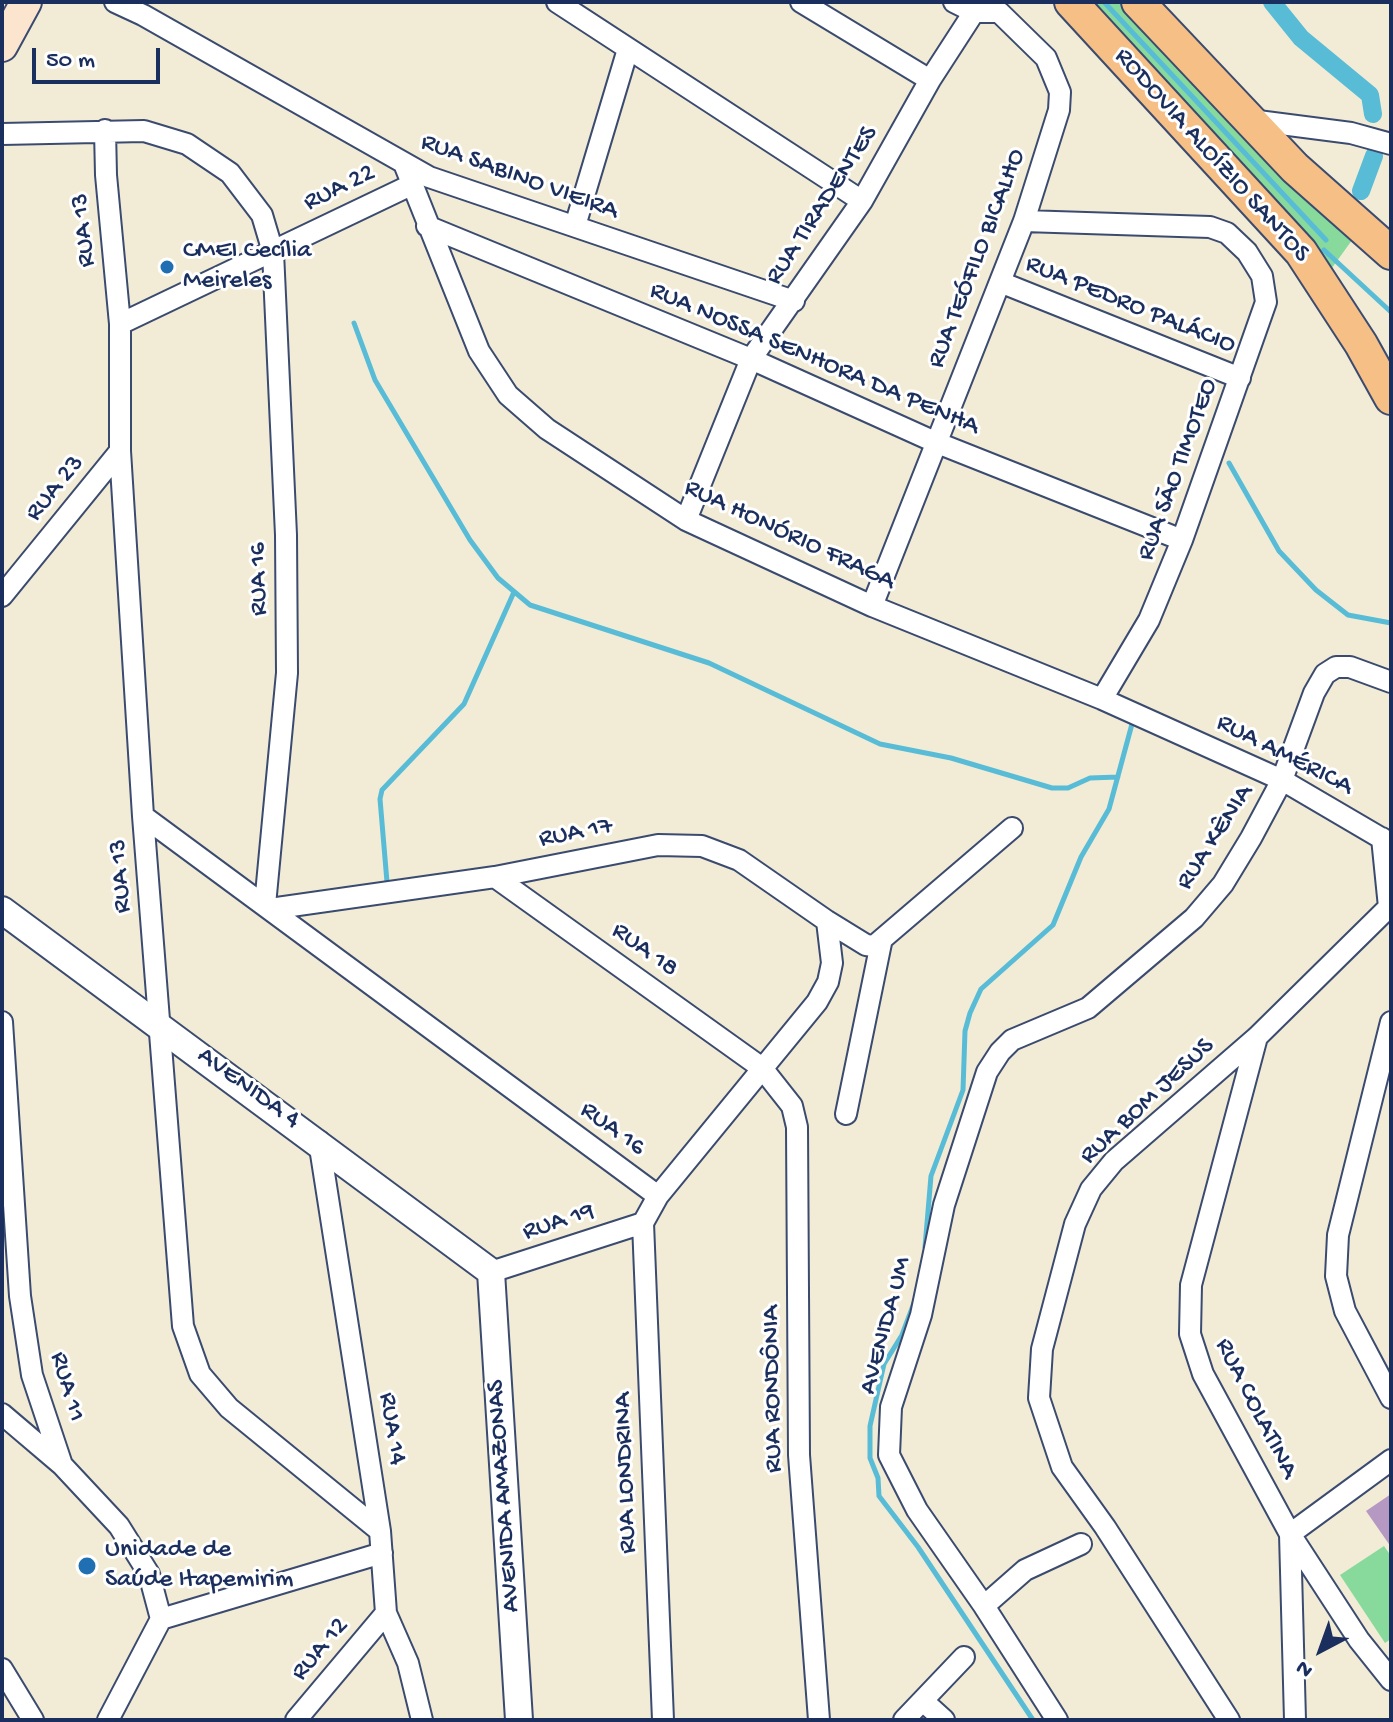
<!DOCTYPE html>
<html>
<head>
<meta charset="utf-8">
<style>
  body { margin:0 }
  #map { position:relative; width:1393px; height:1722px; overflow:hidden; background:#f2ecd6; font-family:"Gochi Hand",sans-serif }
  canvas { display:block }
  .frame { position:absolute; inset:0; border:4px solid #1b2f5e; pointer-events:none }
  .north { position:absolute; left:1281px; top:1610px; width:80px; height:80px; -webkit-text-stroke:6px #fff; paint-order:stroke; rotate:221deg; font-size:22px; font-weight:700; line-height:32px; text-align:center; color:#1b2f5e }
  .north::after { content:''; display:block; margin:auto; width:28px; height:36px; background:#1b2f5e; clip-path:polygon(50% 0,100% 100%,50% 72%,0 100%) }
  .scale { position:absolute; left:32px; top:48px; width:128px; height:36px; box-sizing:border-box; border:4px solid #1b2f5e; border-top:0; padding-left:10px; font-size:24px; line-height:28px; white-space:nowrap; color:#1b2f5e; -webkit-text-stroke:6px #fff; paint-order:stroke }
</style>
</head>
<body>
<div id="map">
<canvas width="1393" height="1722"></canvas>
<div class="frame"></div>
<div class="north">N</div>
<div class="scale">50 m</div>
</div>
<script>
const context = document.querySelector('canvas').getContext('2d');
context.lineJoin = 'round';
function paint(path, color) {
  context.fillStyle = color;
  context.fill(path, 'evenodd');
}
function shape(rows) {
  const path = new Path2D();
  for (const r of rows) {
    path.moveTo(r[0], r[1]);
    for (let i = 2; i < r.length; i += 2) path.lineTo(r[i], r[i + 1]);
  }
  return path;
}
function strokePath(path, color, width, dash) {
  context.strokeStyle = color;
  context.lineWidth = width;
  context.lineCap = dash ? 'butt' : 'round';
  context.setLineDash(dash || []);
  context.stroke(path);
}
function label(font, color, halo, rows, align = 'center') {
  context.font = font + ' "Gochi Hand",sans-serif';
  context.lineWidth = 6;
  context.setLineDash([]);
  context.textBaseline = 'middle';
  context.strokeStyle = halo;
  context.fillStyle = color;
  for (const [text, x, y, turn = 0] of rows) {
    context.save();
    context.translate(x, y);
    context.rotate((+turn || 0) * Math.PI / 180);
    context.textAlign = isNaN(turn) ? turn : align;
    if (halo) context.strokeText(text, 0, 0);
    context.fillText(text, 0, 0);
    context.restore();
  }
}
const green = shape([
  [1085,2,1124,2,1355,236,1329,272],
  [1384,1546,1391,1556,1391,1639,1385,1643,1340,1575]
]);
const stream = shape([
  [1104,2,1326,240],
  [1324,250,1391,312],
  [354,323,375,380,470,540,498,578,530,605,709,663,880,744,951,758,1052,788,1068,788,1090,778,1118,777],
  [1229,463,1279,551,1316,590,1348,615,1391,623],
  [387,882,380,799,382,790,464,704,514,592],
  [925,1247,931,1176,963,1090,965,1031,970,1013,981,989,1053,925,1081,857,1109,809,1132,724],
  [914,1303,902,1335,884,1364,870,1426,870,1458,878,1478,879,1496,918,1547,1033,1720]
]);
const canal = shape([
  [1272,2,1301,38,1370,95,1373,114],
  [1361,191,1374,156]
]);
const building = shape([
  [1391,1494,1391,1547,1366,1511]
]);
const minor = shape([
  [115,2,143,15,429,177,794,301],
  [557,2,862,201],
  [801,2,930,80],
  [954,2,974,12],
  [1250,120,1351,133,1391,144],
  [105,130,106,175,120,324,120,451,143,816,183,1326,200,1374,229,1408,380,1531],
  [2,134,144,131,187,144,230,173,262,215,273,252,286,535,287,673,265,905],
  [405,166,479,351,508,395,547,429,686,520,872,606,1102,699,1282,780,1391,844],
  [1024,221,1210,227,1227,233,1247,252,1262,276,1266,302,1182,540,1149,620,1102,699],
  [427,226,751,359,935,442,1182,540],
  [575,226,628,49],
  [1000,282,1240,378],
  [120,324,411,185],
  [686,520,751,359,862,201,930,80,974,12],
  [2,596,120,451],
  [872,606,1024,221,1059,110,1060,92,1046,58,999,12,974,12],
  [143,816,658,1196],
  [1382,838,1389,907],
  [495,877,762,1068,792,1106,797,1127,799,1455,819,1720],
  [270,909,495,877,658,845,702,846,739,860,827,921,866,945,874,946,1012,828],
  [2,1022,20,1296,32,1375,62,1465,119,1526,149,1574,161,1619,108,1720],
  [1391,1022,1338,1235,1336,1276,1345,1311,1391,1398],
  [1257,1037,1191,1285,1190,1334,1203,1374,1290,1534,1359,1640,1391,1680],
  [846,1114,881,943],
  [319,1141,380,1531,386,1613,408,1663,422,1720],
  [491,1272,643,1223],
  [2,1414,62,1465],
  [1290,1534,1295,1720],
  [1290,1534,1391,1460],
  [984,1606,1025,1570,1081,1544],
  [161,1619,382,1553],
  [2,1669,33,1720],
  [923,1701,944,1720],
  [296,1720,386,1613],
  [663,1720,643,1223,658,1196,817,1002,828,982,832,963,827,921],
  [904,1720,964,1657],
  [1057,1720,984,1606,917,1510,889,1455,891,1407,921,1315,944,1205,987,1072,1000,1052,1012,1040,1088,1008,1194,918,1223,884,1251,838,1282,780,1314,693,1325,674,1336,667,1350,667,1391,682],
  [1229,1720,1105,1527,1062,1467,1039,1398,1042,1349,1075,1224,1091,1189,1114,1161,1257,1037,1389,907]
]);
const tertiary = shape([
  [2,910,491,1272,519,1720]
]);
const secondary = shape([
  [2,46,26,2]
]);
const primary = shape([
  [1071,2,1301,252,1361,344,1391,398],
  [1138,2,1295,168,1391,253]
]);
const markers = [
  [167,267,8,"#1f6fb2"],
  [87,1566,10,"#1f6fb2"]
];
const streetNames = [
  ["RODOVIA ALOÍZIO SANTOS",1211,156,48],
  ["RUA SABINO VIEIRA",519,178,20],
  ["RUA 22",340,189,-26],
  ["RUA TIRADENTES",823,206,-57],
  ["RUA 13",85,230,-96],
  ["RUA TEÓFILO BICALHO",978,259,-69],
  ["RUA PEDRO PALÁCIO",1130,306,22],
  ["RUA NOSSA SENHORA DA PENHA",814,360,23],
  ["RUA SÃO TIMOTEO",1179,470,-70],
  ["RUA 23",56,489,-51],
  ["RUA HONÓRIO FRAGA",789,536,25],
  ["RUA 16",260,579,-91],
  ["RUA AMÉRICA",1284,756,27],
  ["RUA 17",576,834,-11],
  ["RUA KÊNIA",1216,838,-57],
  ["RUA 13",122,876,-94],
  ["RUA 18",644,951,36],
  ["AVENIDA 4",248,1089,36],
  ["RUA BOM JESUS",1148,1102,-43],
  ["RUA 16",612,1130,36],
  ["RUA 19",559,1223,-18],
  ["AVENIDA UM",887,1326,-75],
  ["RUA 11",66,1387,74],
  ["RUA RONDÔNIA",774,1389,-91],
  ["RUA COLATINA",1255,1409,63],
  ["RUA 14",391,1429,81],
  ["RUA LONDRINA",627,1473,-92],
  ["AVENIDA AMAZONAS",505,1496,-94],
  ["RUA 12",321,1650,-50]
];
const poiNames = [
  ["CMEI Cecília",183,252],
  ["Meireles",183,282],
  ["Unidade de",105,1551],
  ["Saúde Itapemirim",105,1581]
];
paint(green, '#87da9b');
strokePath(stream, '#59bcd7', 5);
strokePath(canal, '#59bcd7', 18);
paint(building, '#b599c3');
strokePath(minor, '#3b4b70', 24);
strokePath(tertiary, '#3b4b70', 30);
strokePath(secondary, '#3b4b70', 34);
strokePath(primary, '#3b4b70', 36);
strokePath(minor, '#fff', 20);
strokePath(tertiary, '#fff', 26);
strokePath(secondary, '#fbe5cf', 30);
strokePath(primary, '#f5bf86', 32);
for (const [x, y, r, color] of markers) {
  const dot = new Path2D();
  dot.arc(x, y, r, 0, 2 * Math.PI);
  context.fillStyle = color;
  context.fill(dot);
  strokePath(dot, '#fff', 3);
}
label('26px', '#1b2f5e', '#fff', streetNames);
label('26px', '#1b2f5e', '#fff', poiNames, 'left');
</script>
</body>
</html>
